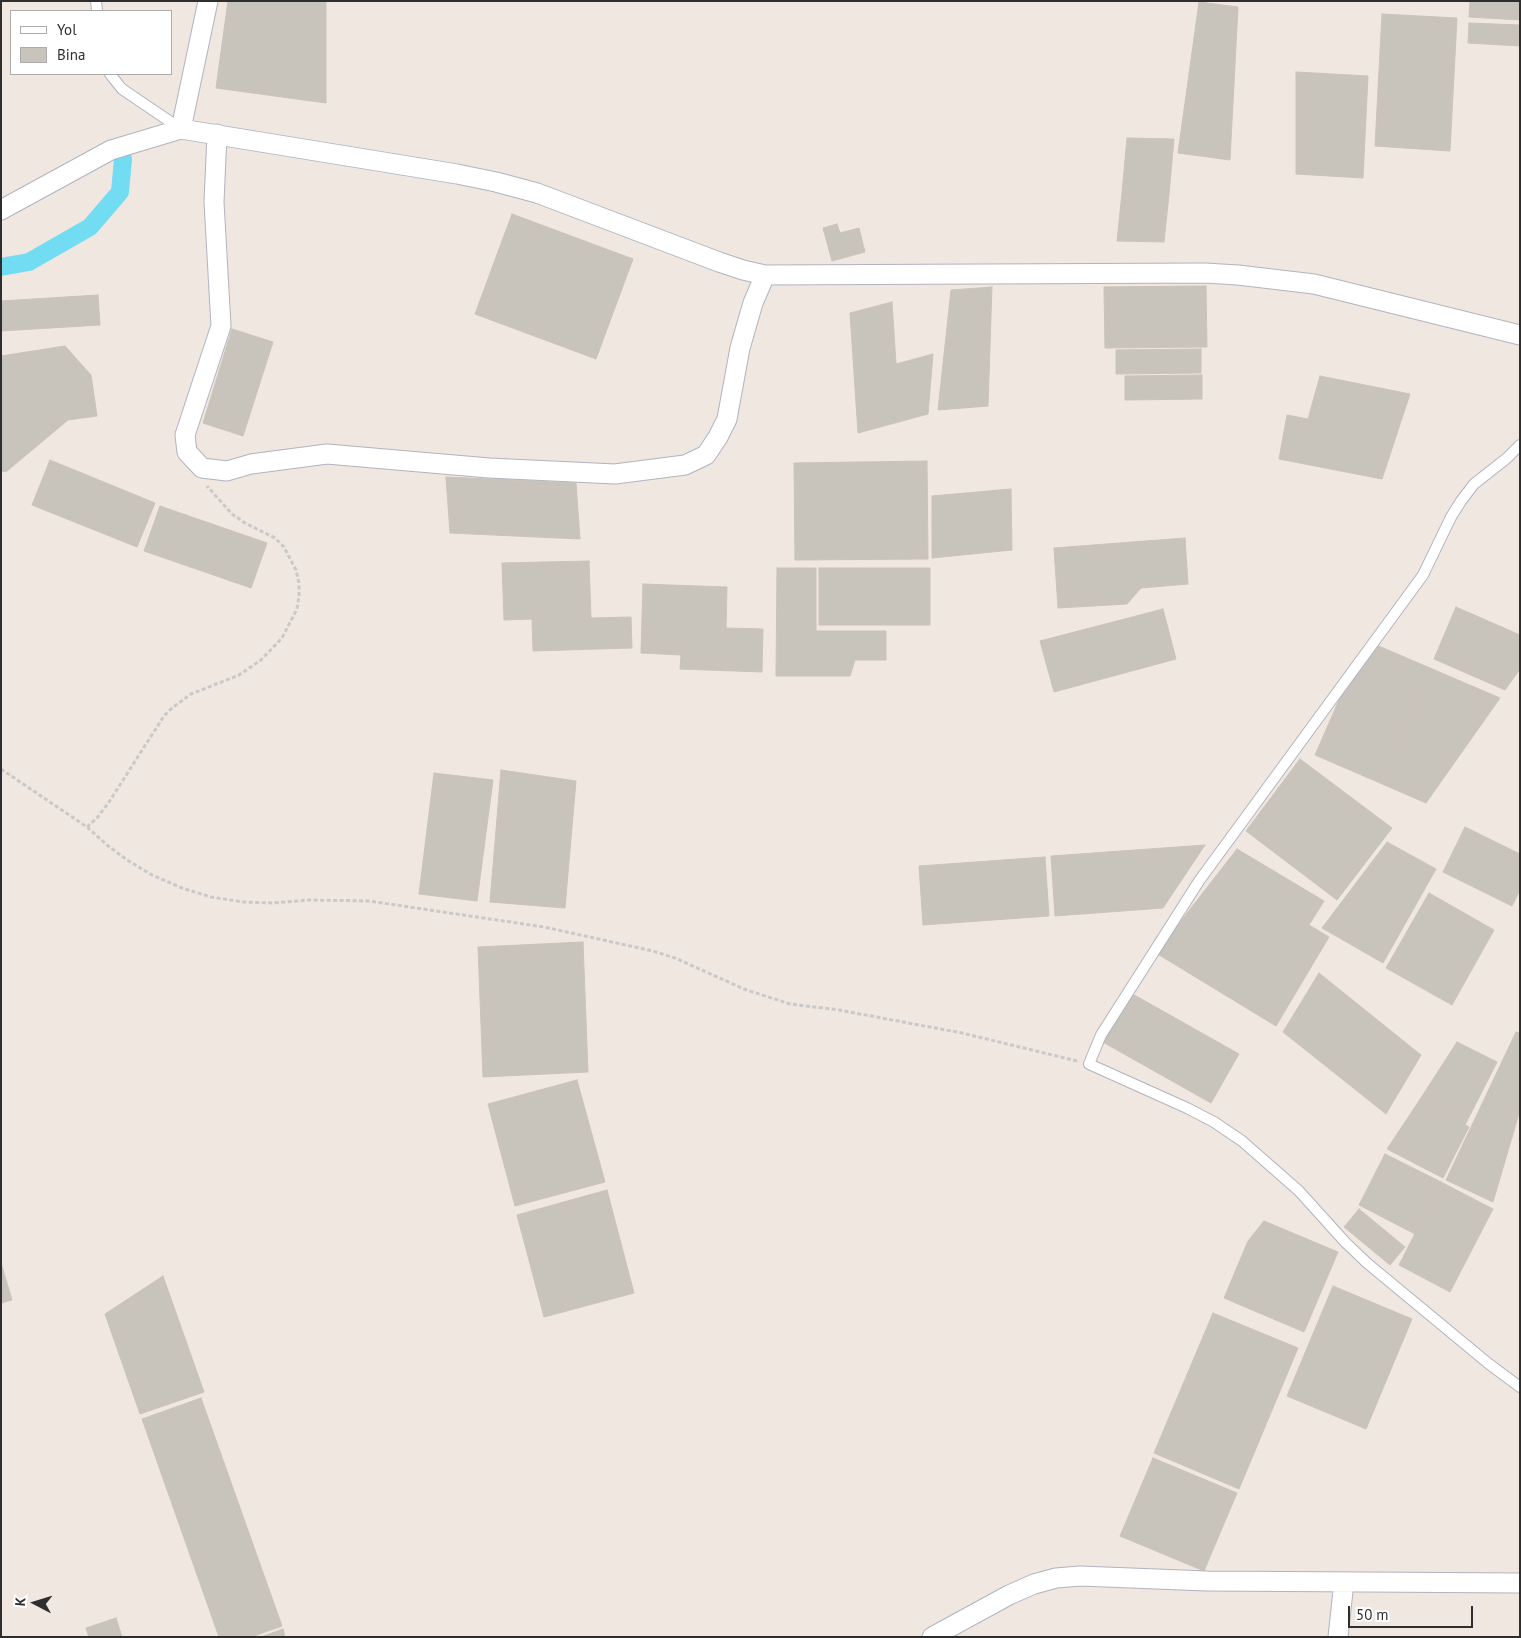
<!DOCTYPE html>
<html>
<head>
<meta charset="utf-8">
<style>
  body { margin:0 }
  #map { position:relative; width:1521px; height:1638px; overflow:hidden; background:#efe7e0; font-family:"PT Sans",sans-serif }
  canvas { display:block }
  .frame { position:absolute; inset:0; border:2px solid #2e2e2e; pointer-events:none }
  .legend { position:absolute; left:10px; top:10px; width:162px; height:65px; box-sizing:border-box; background:#fff; border:1px solid #ababab; margin:0; padding:6px 9px; list-style:none; font-size:15px; color:#2e2e2e }
  .legend li { display:flex; align-items:center; gap:10px; height:25px }
  .legend b { width:25px; border:1px solid #ababab }
  .north { position:absolute; left:10px; top:1578px; width:50px; height:50px; -webkit-text-stroke:4px #fff; paint-order:stroke; rotate:275deg; font-size:14px; font-weight:700; line-height:20px; text-align:center; color:#2e2e2e }
  .north::after { content:''; display:block; margin:auto; width:18px; height:22px; background:#2e2e2e; clip-path:polygon(50% 0,100% 100%,50% 72%,0 100%) }
  .scale { position:absolute; left:1348px; top:1606px; width:125px; height:22px; box-sizing:border-box; border:2px solid #2e2e2e; border-top:0; padding-left:6px; font-size:15px; line-height:18px; white-space:nowrap; color:#2e2e2e; -webkit-text-stroke:4px #fff; paint-order:stroke }
</style>
</head>
<body>
<div id="map">
<canvas width="1521" height="1638"></canvas>
<div class="frame"></div>
<ul class="legend">
<li><b style="height:6px;background:#fff"></b>Yol</li>
<li><b style="height:14px;background:#c8c3bb"></b>Bina</li>
</ul>
<div class="north">K</div>
<div class="scale">50 m</div>
</div>
<script>
const context = document.querySelector('canvas').getContext('2d');
context.lineJoin = 'round';
function shape(rows) {
  const path = new Path2D();
  for (const r of rows) {
    path.moveTo(r[0], r[1]);
    for (let i = 2; i < r.length; i += 2) path.lineTo(r[i], r[i + 1]);
  }
  return path;
}
function strokePath(path, color, width, dash) {
  context.strokeStyle = color;
  context.lineWidth = width;
  context.lineCap = dash ? 'butt' : 'round';
  context.setLineDash(dash || []);
  context.stroke(path);
}
function paint(path, color) {
  context.fillStyle = color;
  context.fill(path, 'evenodd');
}
const canal = shape([
  [1,267,29,262,90,227,120,192,123,159]
]);
const building = shape([
  [228,1,326,1,326,103,216,88,228,1],
  [1470,1,1520,1,1520,20,1469,17,1470,1],
  [1199,2,1238,7,1230,160,1178,153,1199,2],
  [1382,14,1457,18,1450,151,1375,146,1382,14],
  [1469,23,1520,25,1520,46,1468,43,1469,23],
  [1296,72,1368,76,1363,178,1296,174,1296,72],
  [1127,138,1174,139,1169,194,1122,193,1127,138],
  [1122,193,1169,194,1164,242,1117,241,1122,193],
  [512,214,633,259,596,359,475,314,512,214],
  [837,224,840,233,859,228,865,252,832,261,823,228,837,224],
  [1206,286,1207,347,1105,348,1104,287,1206,286],
  [992,287,988,406,938,410,951,290,992,287],
  [98,295,100,325,1,331,1,301,98,295],
  [892,302,896,364,933,354,928,414,858,433,850,313,892,302],
  [232,329,273,342,243,436,203,423,232,329],
  [65,346,91,375,97,416,68,420,7,471,1,472,1,356,65,346],
  [1201,349,1201,373,1116,374,1116,350,1201,349],
  [1202,375,1202,399,1125,400,1125,376,1202,375],
  [1320,376,1410,394,1382,479,1279,459,1287,415,1308,419,1320,376],
  [50,460,155,503,137,547,32,505,50,460],
  [927,461,928,559,795,560,794,463,927,461],
  [446,477,576,483,580,539,450,533,446,477],
  [1011,489,1012,550,932,558,932,496,1011,489],
  [160,506,267,543,251,588,144,551,160,506],
  [1185,538,1188,584,1141,588,1127,604,1058,608,1054,548,1185,538],
  [589,561,591,618,631,617,632,648,533,651,532,619,504,620,502,563,589,561],
  [777,568,816,568,816,631,886,631,886,660,855,660,850,676,776,676,777,568],
  [819,568,930,568,930,625,819,625,819,568],
  [643,584,727,587,726,628,763,629,762,672,680,669,681,655,641,653,643,584],
  [1456,607,1520,635,1520,669,1505,690,1434,659,1456,607],
  [1163,609,1176,659,1054,692,1040,641,1163,609],
  [1374,644,1430,668,1380,783,1315,755,1350,675,1374,644],
  [1430,668,1500,698,1426,803,1380,783,1430,668],
  [1300,759,1392,828,1337,900,1246,831,1300,759],
  [501,770,576,781,565,908,490,902,501,770],
  [434,773,493,780,477,901,419,894,434,773],
  [1465,827,1520,854,1520,890,1512,906,1443,872,1465,827],
  [1387,842,1436,869,1383,963,1322,928,1387,842],
  [1205,845,1163,908,1055,916,1051,856,1205,845],
  [1237,849,1324,901,1309,925,1329,937,1276,1026,1156,953,1237,849],
  [1045,857,1049,916,923,925,919,866,1045,857],
  [1429,893,1494,930,1452,1005,1386,968,1429,893],
  [583,942,588,1072,483,1077,478,947,583,942],
  [1319,973,1421,1055,1386,1114,1283,1032,1319,973],
  [1129,992,1239,1054,1211,1103,1101,1041,1129,992],
  [1516,1032,1520,1033,1520,1110,1493,1202,1446,1180,1516,1032],
  [1457,1042,1497,1062,1465,1125,1419,1101,1457,1042],
  [577,1080,605,1182,515,1206,488,1104,577,1080],
  [1419,1101,1469,1127,1443,1178,1387,1149,1419,1101],
  [1385,1154,1441,1182,1415,1234,1359,1205,1385,1154],
  [1441,1182,1493,1209,1450,1292,1399,1265,1441,1182],
  [607,1190,634,1293,544,1317,517,1215,607,1190],
  [1359,1209,1405,1247,1390,1265,1344,1227,1359,1209],
  [1264,1221,1338,1252,1304,1332,1224,1298,1248,1241,1264,1221],
  [1,1263,12,1300,1,1303,1,1263],
  [163,1276,204,1392,140,1414,105,1314,163,1276],
  [1333,1286,1412,1319,1366,1429,1287,1396,1333,1286],
  [1213,1313,1298,1348,1239,1489,1154,1453,1213,1313],
  [201,1398,282,1626,251,1637,219,1637,142,1419,201,1398],
  [1153,1458,1237,1493,1204,1571,1120,1536,1153,1458],
  [116,1618,122,1637,89,1637,86,1628,116,1618],
  [283,1629,285,1637,261,1637,283,1629]
]);
const path = shape([
  [1,769,87,827,107,845,127,860,152,875,182,888,211,897,243,902,273,903,309,900,369,901,544,927,653,951,675,958,744,989,790,1004,839,1010,962,1033,1077,1061],
  [87,827,97,818,109,802,164,716,172,708,191,694,239,675,261,660,282,638,297,609,299,596,299,583,296,570,284,547,275,538,245,523,232,514,207,486]
]);
const lane = shape([
  [96,1,97,11],
  [110,74,122,89,181,129],
  [1520,445,1507,458,1474,484,1461,501,1451,517,1423,575,1199,881,1101,1035,1089,1064,1187,1108,1214,1122,1242,1141,1299,1191,1345,1242,1367,1263,1489,1364,1520,1387]
]);
const street = shape([
  [181,129,208,1],
  [217,134,214,202,221,326,185,435,187,452,202,468,227,471,251,464,327,454,489,468,615,474,685,465,706,455,718,437,727,419,740,348,753,303,765,275],
  [1,210,111,150,181,129,457,174,496,182,537,193,719,262,743,270,765,275,1205,273,1238,275,1314,284,1520,335],
  [932,1637,1009,1595,1034,1584,1056,1578,1080,1576,1207,1581,1520,1583],
  [1338,1637,1344,1582]
]);
strokePath(canal, '#72dcf3', 18);
paint(building, '#c8c3bb');
strokePath(building, '#cbc3b9', 1);
strokePath(lane, '#b0b4be', 12);
strokePath(street, '#b0b4be', 21);
strokePath(path, '#c9c9c9', 3, [4, 2.5]);
strokePath(lane, '#fff', 10);
strokePath(street, '#fff', 19);
</script>
</body>
</html>
